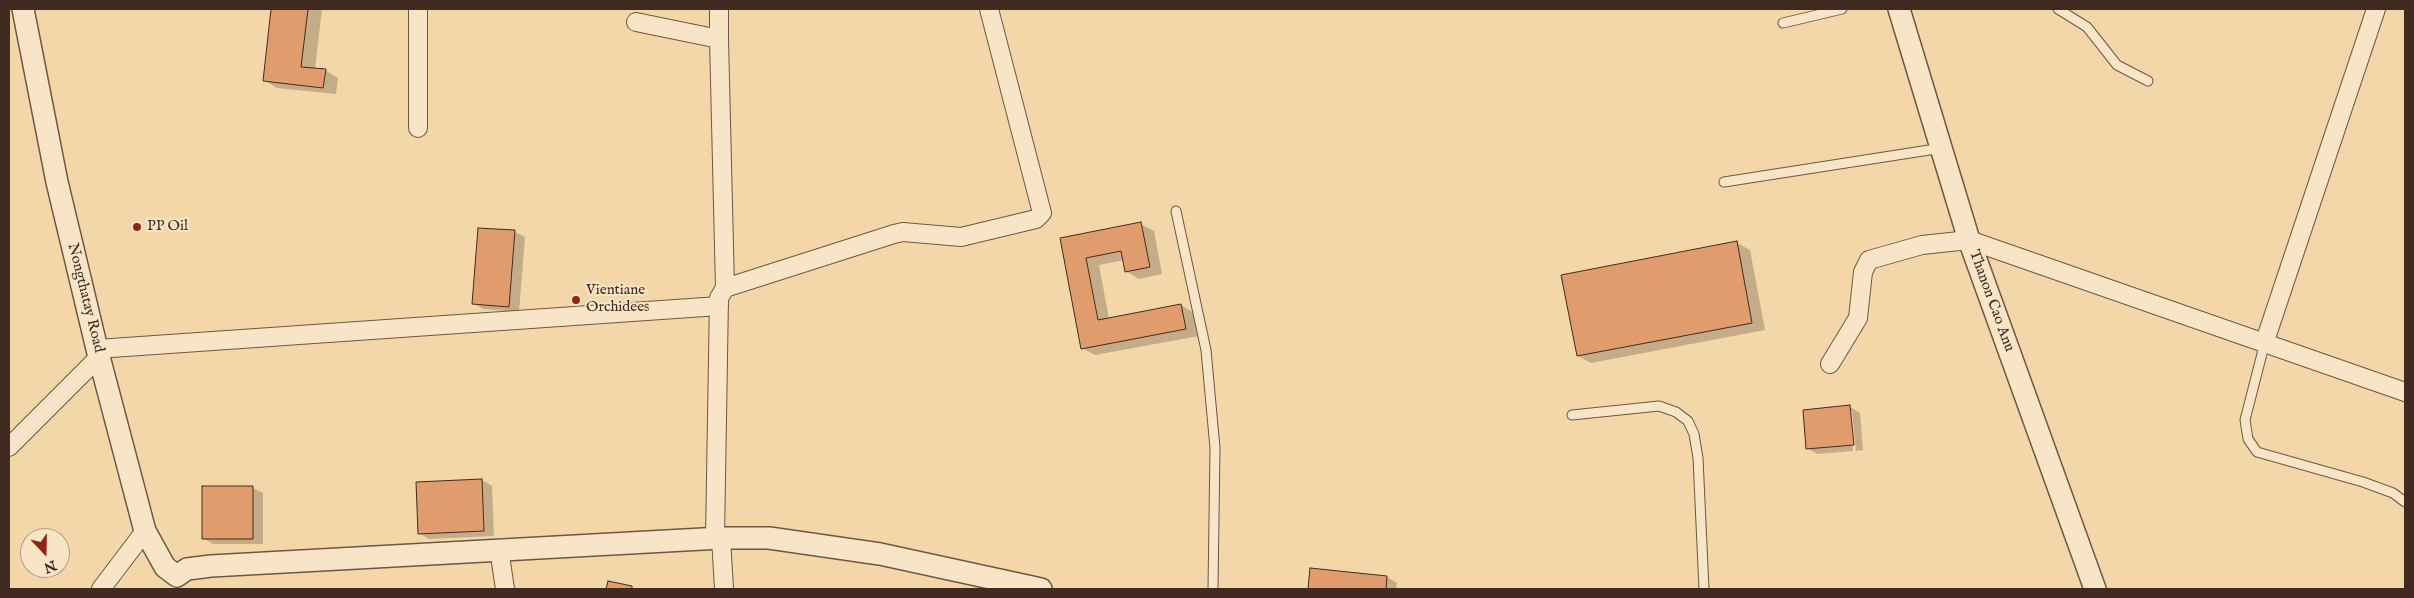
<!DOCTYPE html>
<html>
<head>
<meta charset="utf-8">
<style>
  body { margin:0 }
  #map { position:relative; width:2414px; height:598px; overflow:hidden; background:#f4d7a9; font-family:"IM FELL English",serif }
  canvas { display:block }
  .frame { position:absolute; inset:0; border:10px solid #412b21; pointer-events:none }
  .north { position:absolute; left:20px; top:528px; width:50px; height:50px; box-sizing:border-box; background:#f8e5c7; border:1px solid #af9b85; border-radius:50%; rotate:159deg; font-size:14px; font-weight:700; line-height:20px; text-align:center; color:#412b21 }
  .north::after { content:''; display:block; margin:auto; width:18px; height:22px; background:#8f2418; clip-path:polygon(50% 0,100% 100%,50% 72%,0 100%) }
</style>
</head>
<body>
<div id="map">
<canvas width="2414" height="598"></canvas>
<div class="frame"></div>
<div class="north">N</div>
</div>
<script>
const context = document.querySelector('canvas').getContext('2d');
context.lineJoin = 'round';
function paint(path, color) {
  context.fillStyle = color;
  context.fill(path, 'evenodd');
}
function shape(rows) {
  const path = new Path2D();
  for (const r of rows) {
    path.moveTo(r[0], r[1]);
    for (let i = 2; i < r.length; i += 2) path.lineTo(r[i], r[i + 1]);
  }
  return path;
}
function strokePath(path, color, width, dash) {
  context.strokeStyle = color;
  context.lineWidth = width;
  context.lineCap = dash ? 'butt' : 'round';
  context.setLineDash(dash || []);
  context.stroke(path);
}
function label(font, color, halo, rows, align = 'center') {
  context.font = font + ' "IM FELL English",serif';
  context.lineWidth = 4;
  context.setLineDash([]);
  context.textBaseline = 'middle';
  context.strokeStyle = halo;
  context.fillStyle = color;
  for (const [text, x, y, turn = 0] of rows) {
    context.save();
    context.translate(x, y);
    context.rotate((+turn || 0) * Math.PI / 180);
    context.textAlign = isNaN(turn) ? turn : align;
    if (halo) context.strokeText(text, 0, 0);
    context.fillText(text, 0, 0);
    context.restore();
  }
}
const shadow = shape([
  [272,9,322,9,315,69,325,70,338,78,336,94,277,88,264,80],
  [1141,224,1154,231,1162,274,1139,279,1126,271,1124,260,1099,265,1109,319,1181,305,1194,313,1199,336,1095,355,1082,348,1061,239],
  [515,232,525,237,519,312,483,309,473,303],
  [1737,243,1750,250,1765,330,1591,363,1578,356],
  [1850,407,1860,413,1863,450,1856,451,1852,411,1850,411,1853,451,1817,454,1807,448],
  [482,480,492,486,494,536,429,539,419,533],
  [253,488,263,493,263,544,213,544,203,538],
  [1311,569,1387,577,1397,583,1396,589,1309,589]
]);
const building = shape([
  [271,9,308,9,301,67,326,69,323,88,263,81,271,9],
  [1141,222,1150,267,1125,272,1121,251,1086,258,1098,320,1181,304,1186,329,1081,349,1060,238,1141,222],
  [478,228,515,230,509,307,472,304,478,228],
  [1737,241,1752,323,1577,356,1561,275,1737,241],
  [1850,405,1854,445,1806,449,1803,410,1850,405],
  [482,479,484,531,418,534,416,482,482,479],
  [202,486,253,486,253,539,202,539,202,486],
  [1310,568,1387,576,1386,589,1308,589,1310,568],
  [608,581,632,586,632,589,606,589,608,581]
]);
const service = shape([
  [2058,9,2087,27,2117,65,2148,81],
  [1783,23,1842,9],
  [1724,182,1942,148],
  [1176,211,1206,350,1215,448,1213,589],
  [2265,342,2245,420,2248,439,2257,452,2363,482,2393,493,2405,502],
  [1572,415,1659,406,1676,412,1688,421,1694,434,1698,458,1704,589]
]);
const minor = shape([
  [418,9,418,128],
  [636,22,719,39,725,288,719,298,715,538],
  [719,39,719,9],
  [725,288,894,234,903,232,961,237,1036,219,1042,213,989,9],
  [2265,341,2376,9],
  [97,349,719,306],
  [1830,364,1858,318,1863,272,1869,260,1922,245,1969,240,2405,392],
  [9,447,99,357],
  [721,538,724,589],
  [499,549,505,589],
  [101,589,145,531]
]);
const tertiary = shape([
  [23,9,57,182,97,349,145,531,165,567,177,576,187,569,211,566,721,538,769,538,880,554,1041,589],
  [1899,9,1969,240,2095,589]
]);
const markers = [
  [137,227,5,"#8f2418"],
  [576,300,5,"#8f2418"]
];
const poiNames = [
  ["PP Oil",147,227],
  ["Vientiane",586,291],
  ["Orchidees",586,308]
];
const streetNames = [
  ["Nongthatay Road",85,298,76],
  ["Thanon Cao Anu",1991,301,70]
];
paint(shadow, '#0003');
paint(building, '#e19c6d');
strokePath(building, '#412b21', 1);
strokePath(service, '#6e5643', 11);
strokePath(minor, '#6e5643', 20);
strokePath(tertiary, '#6e5643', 24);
strokePath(service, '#f8e5c7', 9);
strokePath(minor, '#f8e5c7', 18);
strokePath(tertiary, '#f8e5c7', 21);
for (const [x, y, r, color] of markers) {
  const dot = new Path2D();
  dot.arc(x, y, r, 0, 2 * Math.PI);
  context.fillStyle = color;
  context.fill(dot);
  strokePath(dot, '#f8e5c7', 2);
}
label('15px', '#412b21', '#f8e5c7', poiNames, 'left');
label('15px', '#412b21', '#f8e5c7', streetNames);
</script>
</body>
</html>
